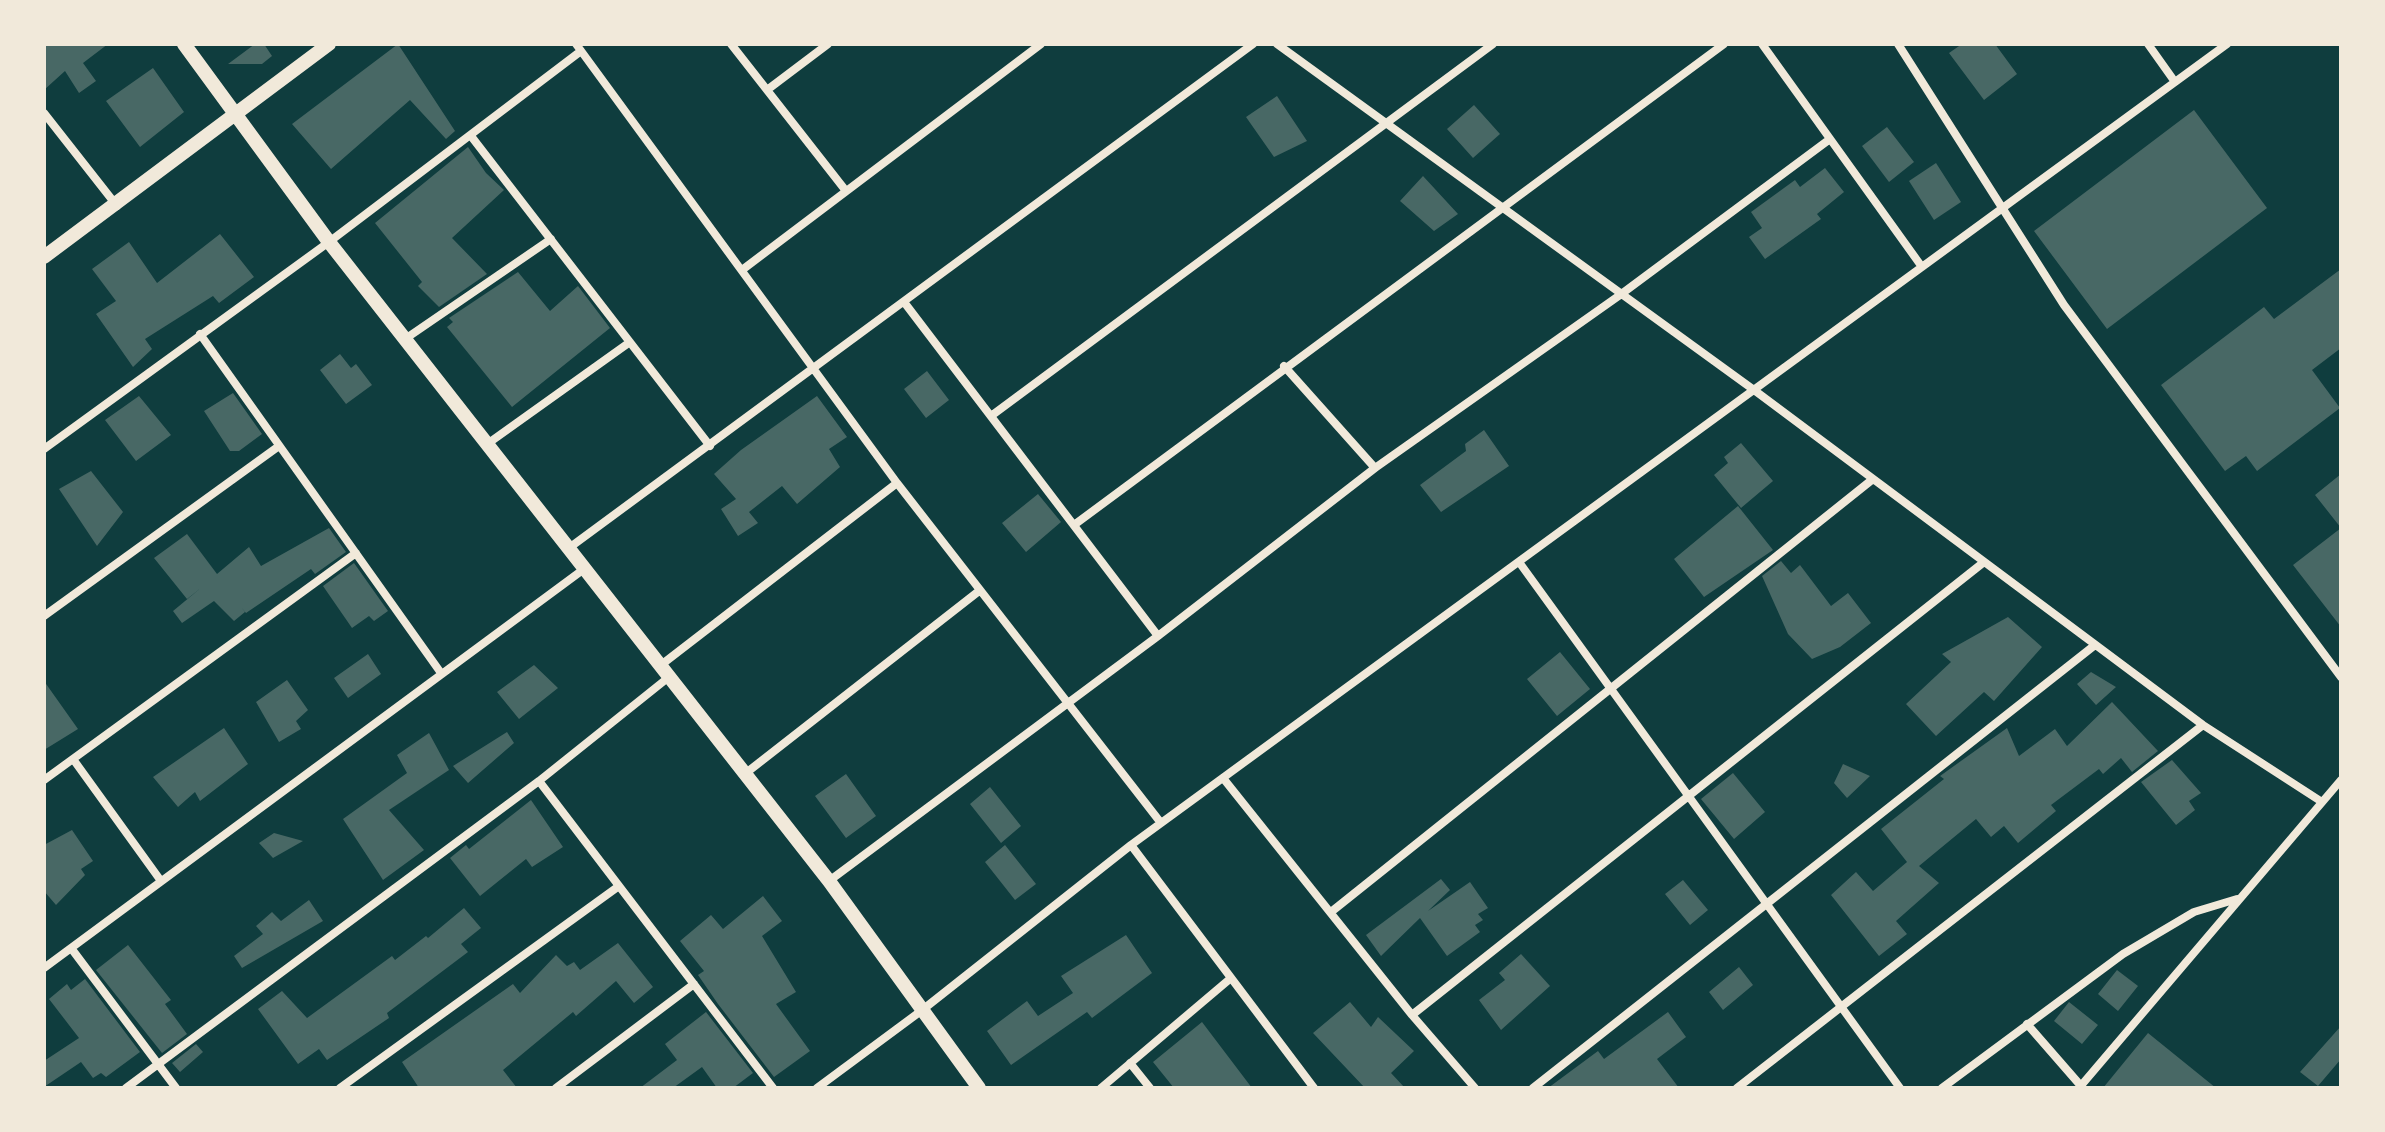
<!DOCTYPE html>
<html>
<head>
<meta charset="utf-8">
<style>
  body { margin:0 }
  #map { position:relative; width:2385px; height:1132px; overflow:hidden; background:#0f3d3e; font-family:Ubuntu,sans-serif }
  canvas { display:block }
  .frame { position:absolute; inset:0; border:46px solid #f1e9da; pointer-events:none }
</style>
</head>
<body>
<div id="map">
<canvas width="2385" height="1132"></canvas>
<div class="frame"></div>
</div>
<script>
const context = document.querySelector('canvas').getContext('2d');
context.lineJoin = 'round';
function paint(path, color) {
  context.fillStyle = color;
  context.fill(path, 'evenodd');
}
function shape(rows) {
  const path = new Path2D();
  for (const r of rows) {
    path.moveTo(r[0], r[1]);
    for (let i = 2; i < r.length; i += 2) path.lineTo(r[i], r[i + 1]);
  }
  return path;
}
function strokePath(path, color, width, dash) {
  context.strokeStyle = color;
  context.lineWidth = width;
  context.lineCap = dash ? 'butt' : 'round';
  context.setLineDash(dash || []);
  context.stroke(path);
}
const building = shape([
  [44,44,108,44,83,63,96,81,79,93,65,71,44,90],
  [255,44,264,44,272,56,262,64,228,64],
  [398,44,455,131,446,139,410,100,331,169,292,124],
  [1962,44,1995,44,2017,74,1984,100,1949,53],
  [153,68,184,112,140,147,106,101],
  [1277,96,1307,141,1274,157,1246,117],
  [1474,105,1500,134,1473,158,1447,129],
  [2194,110,2267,208,2107,329,2034,231],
  [1887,127,1914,162,1889,182,1862,146],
  [468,147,486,173,504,190,452,238,487,274,439,307,418,286,422,282,375,223],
  [1936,163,1961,202,1934,220,1909,181],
  [1825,168,1844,192,1817,214,1821,219,1765,259,1749,237,1762,228,1751,212,1795,180,1800,187],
  [1423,176,1458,214,1434,231,1400,201],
  [220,234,254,277,219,303,213,296,145,339,152,349,133,367,96,314,116,301,92,269,129,242,157,283],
  [2341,269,2341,348,2312,370,2340,408,2257,471,2246,456,2225,471,2161,385,2264,307,2274,319],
  [518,272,550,311,578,286,610,328,512,407,447,327,453,322,449,318],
  [340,354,351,368,356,364,372,385,346,404,320,370],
  [927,371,949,400,926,418,904,389],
  [233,393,262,434,239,451,230,451,204,411],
  [139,396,171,435,136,461,105,420],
  [817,396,847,437,829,449,840,467,797,504,782,486,749,512,758,523,738,536,721,509,736,499,714,474,741,450],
  [1484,430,1509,466,1441,512,1420,485,1466,451,1465,444],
  [1741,443,1773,481,1741,508,1714,475,1728,463,1724,457],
  [91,471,123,512,97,546,59,489],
  [2341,474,2341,627,2293,565,2341,528,2315,495],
  [1038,494,1061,522,1026,552,1002,523],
  [1738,506,1773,550,1704,597,1674,559],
  [329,528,346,552,315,574,311,569,246,613,241,607,245,612,234,621,214,601,182,623,173,611,202,587,187,599,154,558,187,534,217,574,249,547,261,566],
  [1781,561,1791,573,1800,565,1831,606,1848,593,1871,623,1840,647,1812,659,1788,634,1762,576],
  [354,563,388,611,374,621,369,616,352,628,323,586],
  [2008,617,2042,647,1994,701,1984,692,1936,736,1906,704,1951,662,1942,654],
  [1560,652,1590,689,1557,716,1527,679],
  [368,654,381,674,348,698,334,678],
  [534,665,558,688,519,719,497,692],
  [2091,672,2116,687,2096,705,2077,684],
  [287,680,308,710,296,721,301,729,279,742,256,702],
  [44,681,78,729,44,750],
  [2112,702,2158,751,2132,772,2121,758,2103,774,2099,769,2051,805,2056,811,2018,843,2004,826,1991,837,1976,819,1919,866,1939,883,1896,921,1907,934,1879,956,1831,895,1856,872,1873,891,1907,862,1881,829,1944,779,1940,776,2007,728,2019,756,2055,729,2067,746],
  [224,728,248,764,200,801,195,792,178,807,153,777],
  [507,732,514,743,468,783,453,766],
  [429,733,449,770,389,810,424,850,383,880,343,819,407,773,397,755],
  [2172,760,2201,793,2189,801,2195,810,2176,825,2141,782],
  [1843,764,1870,776,1847,798,1834,783],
  [1733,773,1765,812,1734,839,1701,799],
  [846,774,876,816,846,838,815,796],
  [990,787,1021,826,1001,843,970,804],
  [531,800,563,847,532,867,526,859,480,896,450,858,466,845,469,849],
  [72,830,93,861,81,869,85,875,56,905,44,891,44,845],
  [274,833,303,841,273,858,259,843],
  [1005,845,1036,884,1015,900,985,862],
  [1441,879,1450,890,1428,911,1470,882,1488,908,1478,914,1483,920,1475,925,1480,932,1447,956,1420,918,1381,956,1366,935],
  [1683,880,1708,910,1690,925,1665,894],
  [763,896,782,921,762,936,796,992,776,1004,810,1051,774,1077,718,1004,698,975,704,971,680,941,711,915,723,929],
  [309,900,323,921,242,968,234,956,263,934,256,926,272,912,281,921],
  [464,908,481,928,461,944,468,952,387,1013,389,1018,327,1060,319,1049,298,1064,258,1009,282,991,307,1018,392,956,395,960,426,936,428,938],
  [1126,935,1152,973,1092,1018,1087,1012,1011,1065,987,1031,1027,1001,1038,1016,1073,993,1061,976],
  [618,943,653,987,634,1003,616,981,576,1016,573,1012,503,1070,517,1088,419,1088,402,1062,513,984,520,993,556,955,567,966,574,962,580,970],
  [128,945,171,1000,165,1004,187,1034,162,1053,96,970],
  [1521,954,1550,986,1501,1030,1479,1000,1505,980,1499,973],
  [1739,967,1753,985,1723,1010,1709,992],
  [2117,970,2138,986,2118,1011,2098,994],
  [85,979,140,1052,106,1077,101,1073,93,1078,81,1062,44,1087,44,1061,79,1038,49,999,67,984,71,990],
  [1350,1002,1371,1027,1378,1017,1414,1051,1391,1073,1405,1088,1365,1088,1313,1033],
  [2069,1002,2098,1025,2082,1044,2054,1021],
  [706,1012,753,1073,733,1088,717,1088,702,1067,673,1088,640,1088,677,1060,665,1044],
  [1668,1012,1686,1037,1657,1059,1679,1088,1548,1088,1598,1051,1604,1059],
  [1202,1022,1252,1088,1174,1088,1153,1062],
  [2341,1026,2341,1059,2318,1086,2300,1072],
  [2148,1033,2216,1088,2103,1088],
  [196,1044,203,1052,180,1072,172,1063]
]);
const minor = shape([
  [576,44,897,483,1161,823],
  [731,44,846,191],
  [1277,44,1754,390,2203,725,2322,802],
  [1762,44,1922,267],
  [1898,44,2064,305,2341,677],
  [2148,44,2175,82],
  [767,90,828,44],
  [44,113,117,206],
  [471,136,710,446],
  [742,270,1041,44],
  [904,302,1158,636],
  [200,334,441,673],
  [408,337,551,239],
  [1284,366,1375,468],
  [991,416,1493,44],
  [490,442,630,342],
  [44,449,329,242,581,51],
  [1074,525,1724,44],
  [569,548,1253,44],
  [1519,562,1900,1088],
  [44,616,279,446],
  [661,665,897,483],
  [73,759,161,881],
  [746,773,979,591],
  [1223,778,1412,1015,1475,1088],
  [44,780,356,553],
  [539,781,773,1088],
  [1131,845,1314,1088],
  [829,881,1158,636,1375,468,1620,295,1830,139],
  [1331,912,1873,479],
  [71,948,176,1088],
  [44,968,584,569],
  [1412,1015,1984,562],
  [2027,1024,2081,1086],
  [1130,1063,1150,1088],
  [126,1088,539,781,669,677],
  [340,1088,619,886],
  [556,1088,694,984],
  [817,1088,921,1011,1131,845,2227,44],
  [1101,1088,1231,978],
  [1533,1088,2095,645],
  [1737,1088,2203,725],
  [1942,1088,2123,954,2194,912,2237,899],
  [2079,1088,2341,780]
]);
const tertiary = shape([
  [184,44,329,242,829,881,979,1088],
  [44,257,329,44]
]);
paint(building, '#486865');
strokePath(minor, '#f1e9da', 8);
strokePath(tertiary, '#f1e9da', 14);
</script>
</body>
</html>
